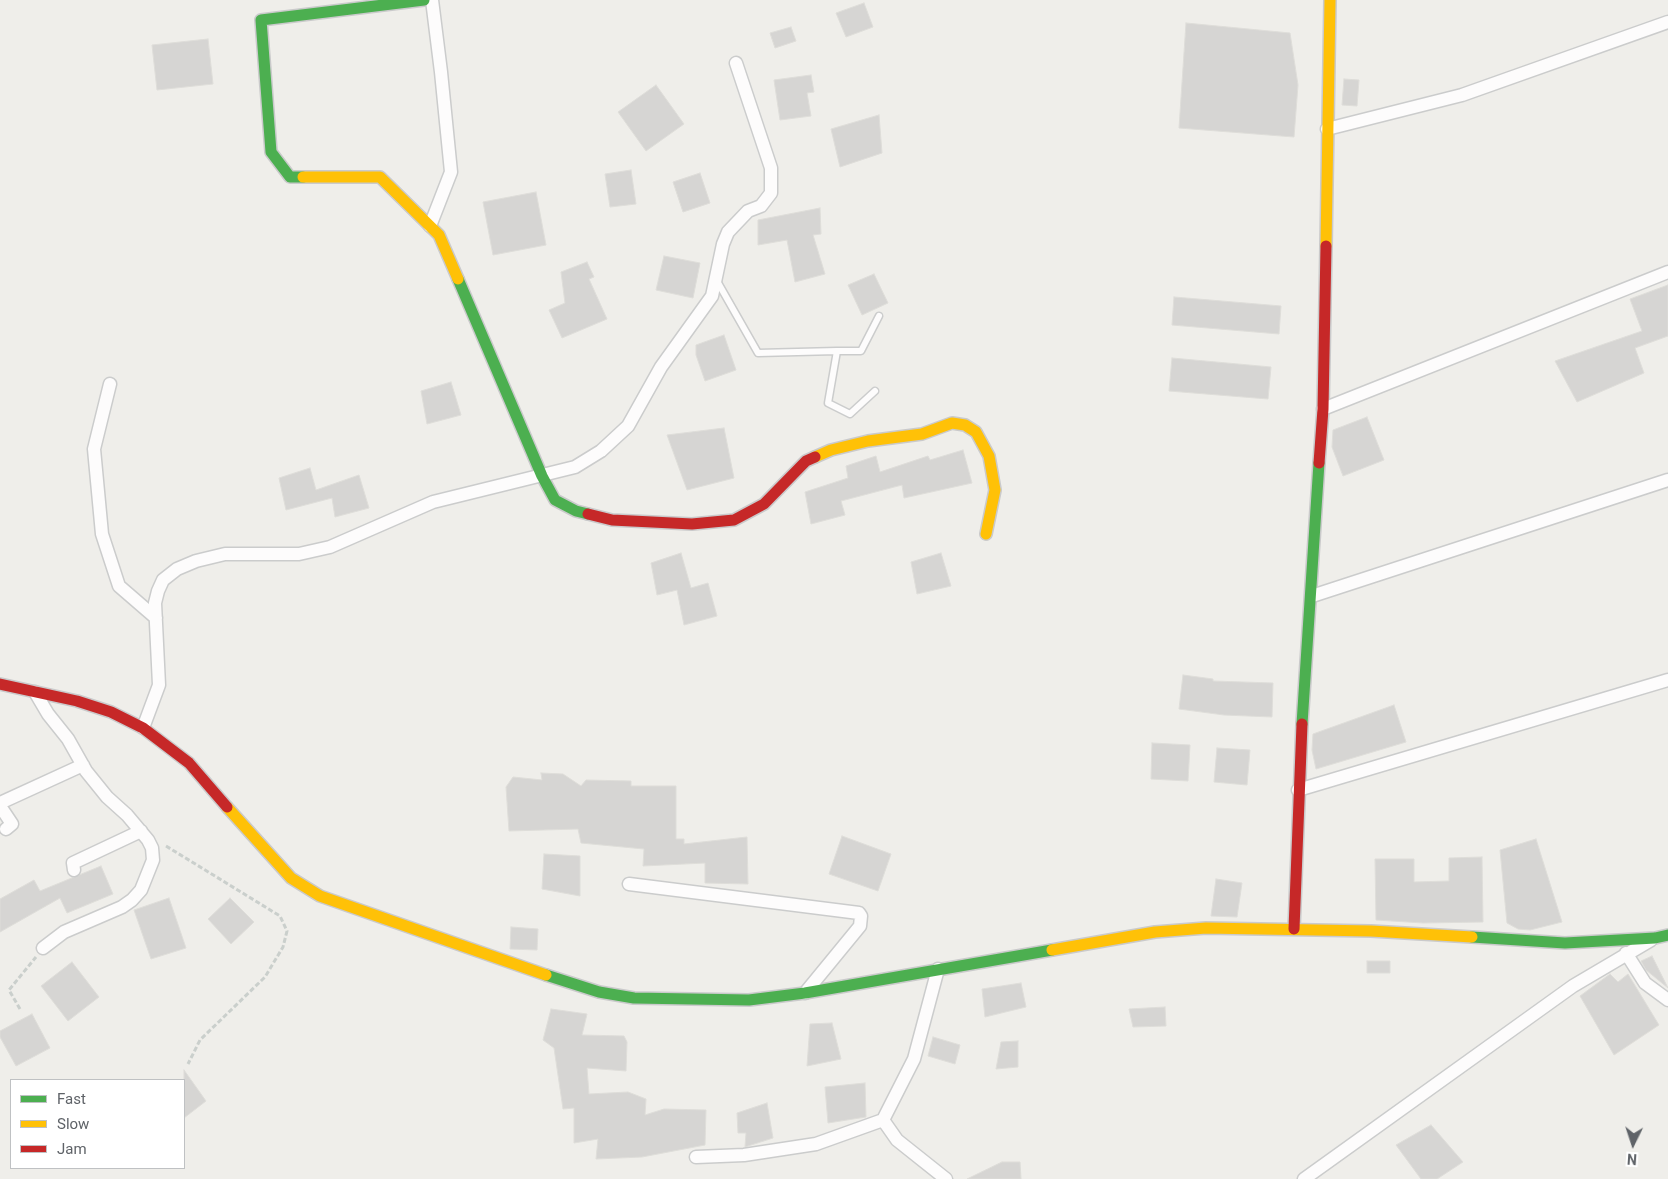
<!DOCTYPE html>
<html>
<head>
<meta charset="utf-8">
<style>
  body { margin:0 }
  #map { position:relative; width:1668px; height:1179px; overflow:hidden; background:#efeeea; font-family:Roboto,sans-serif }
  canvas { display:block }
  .legend { position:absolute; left:10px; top:1079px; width:175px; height:90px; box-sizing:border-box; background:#fff; border:1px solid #bfc1c3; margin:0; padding:6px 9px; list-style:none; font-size:15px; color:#5f6368 }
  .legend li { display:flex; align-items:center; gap:10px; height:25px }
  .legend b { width:25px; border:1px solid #bfc1c3 }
  .north { position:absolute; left:1608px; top:1119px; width:50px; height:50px; -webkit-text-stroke:4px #fff; paint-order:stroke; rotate:184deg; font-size:14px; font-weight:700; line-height:20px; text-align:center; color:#5f6368 }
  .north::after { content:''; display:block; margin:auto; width:18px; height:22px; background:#5f6368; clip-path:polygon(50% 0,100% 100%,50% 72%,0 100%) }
</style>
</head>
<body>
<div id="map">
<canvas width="1668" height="1179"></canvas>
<ul class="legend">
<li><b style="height:6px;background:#4caf50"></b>Fast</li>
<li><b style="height:6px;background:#ffc107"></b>Slow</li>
<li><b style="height:6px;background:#c62828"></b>Jam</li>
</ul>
<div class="north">N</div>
</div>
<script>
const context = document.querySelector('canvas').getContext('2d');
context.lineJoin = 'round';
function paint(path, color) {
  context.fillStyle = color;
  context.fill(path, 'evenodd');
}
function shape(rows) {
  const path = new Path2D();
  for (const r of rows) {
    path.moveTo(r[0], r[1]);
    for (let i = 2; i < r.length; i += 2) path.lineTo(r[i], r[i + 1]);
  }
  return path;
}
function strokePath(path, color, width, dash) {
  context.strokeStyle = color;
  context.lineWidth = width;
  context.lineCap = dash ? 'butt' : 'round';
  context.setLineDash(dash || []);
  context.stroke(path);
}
const building = shape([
  [864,3,873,27,846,37,836,13,864,3],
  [1186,23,1290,33,1298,85,1294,137,1179,128,1186,23],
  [791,27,796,41,775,48,770,33,791,27],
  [208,39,213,84,157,90,152,45,208,39],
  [811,75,814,92,807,93,811,116,780,120,774,80,811,75],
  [1344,79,1359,80,1357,106,1342,105,1344,79],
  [656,85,684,124,646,151,618,112,656,85],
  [879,115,882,153,840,167,831,129,879,115],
  [631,170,636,204,610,207,605,174,631,170],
  [700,173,710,203,683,212,673,182,700,173],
  [536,192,546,245,493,255,483,202,536,192],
  [820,208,821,234,813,235,825,274,795,282,787,240,758,245,758,220,820,208],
  [664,256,700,263,693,298,656,290,664,256],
  [587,262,594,277,589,279,607,319,562,338,549,310,565,303,561,272,587,262],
  [874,274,888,303,862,315,848,285,874,274],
  [1668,285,1668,336,1635,348,1644,373,1577,402,1555,361,1642,331,1630,299,1668,285],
  [1174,297,1281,306,1279,334,1172,325,1174,297],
  [724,335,736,370,705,381,696,355,696,345,724,335],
  [1172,358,1271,367,1268,399,1169,391,1172,358],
  [451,382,461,415,427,424,421,391,451,382],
  [1367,417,1384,460,1343,476,1332,447,1333,430,1367,417],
  [724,428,734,478,687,490,667,435,724,428],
  [963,450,972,483,904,498,902,485,841,501,845,515,811,524,805,492,848,478,846,466,876,456,880,472,928,456,930,460,963,450],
  [310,468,316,490,359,475,369,508,335,517,332,498,286,510,279,478,310,468],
  [681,553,691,588,708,583,717,616,684,625,677,590,657,595,651,563,681,553],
  [941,553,951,586,917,594,911,562,941,553],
  [1183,675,1213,679,1213,681,1273,683,1272,717,1224,715,1179,709,1183,675],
  [1394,705,1406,742,1316,769,1312,750,1313,734,1394,705],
  [1152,743,1190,745,1188,781,1151,779,1152,743],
  [1217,748,1250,750,1247,785,1214,782,1217,748],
  [541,773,563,774,581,786,586,780,631,781,631,786,676,786,676,839,684,839,684,844,747,837,748,884,705,883,705,863,643,866,644,849,581,843,578,829,509,831,506,787,513,777,542,780,541,773],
  [842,836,891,854,878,891,829,874,842,836],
  [1536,839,1562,922,1530,930,1518,929,1507,923,1500,850,1536,839],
  [544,854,580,856,580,896,542,889,544,854],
  [1482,857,1483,922,1423,923,1376,920,1375,859,1414,859,1414,882,1449,881,1449,858,1482,857],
  [101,866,113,894,67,913,60,898,0,932,0,899,34,880,40,891,101,866],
  [1216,879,1242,883,1237,917,1211,916,1216,879],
  [169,898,186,948,151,959,134,910,169,898],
  [230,898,254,922,231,944,208,919,230,898],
  [511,927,538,929,537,950,510,949,511,927],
  [1652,956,1668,988,1646,970,1641,961,1652,956],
  [1367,961,1390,961,1390,973,1367,973,1367,961],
  [72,962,99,997,68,1021,41,986,72,962],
  [1610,974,1618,982,1628,974,1659,1025,1614,1055,1580,996,1610,974],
  [1021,983,1026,1007,985,1017,982,989,1021,983],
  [1165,1007,1166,1026,1133,1027,1129,1009,1165,1007],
  [551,1009,587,1014,582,1035,624,1036,627,1042,626,1071,587,1068,589,1094,628,1092,646,1099,645,1115,664,1109,706,1110,705,1145,642,1157,596,1159,598,1139,574,1143,574,1108,563,1109,554,1048,543,1040,551,1009],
  [32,1014,50,1048,16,1066,0,1037,0,1031,32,1014],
  [832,1023,841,1059,807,1066,810,1024,832,1023],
  [933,1037,960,1045,955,1064,928,1056,933,1037],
  [1018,1041,1018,1067,996,1069,1001,1042,1018,1041],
  [184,1070,206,1101,184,1118,184,1070],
  [865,1083,866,1117,828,1123,825,1087,865,1083],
  [767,1103,773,1138,745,1147,746,1133,738,1133,737,1113,767,1103],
  [1431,1125,1463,1162,1437,1179,1421,1179,1396,1145,1431,1125],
  [1002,1162,1020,1162,1021,1179,967,1179,1002,1162]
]);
const path = shape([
  [166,846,280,916,287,931,283,947,265,977,200,1040,188,1064],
  [20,1009,9,990,36,957]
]);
const lane = shape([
  [717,281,758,353,837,351,828,403,850,414,875,391],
  [837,351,861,351,879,316]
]);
const street = shape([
  [1327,129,1462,95,1668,22],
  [430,226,451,172,441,72,432,0],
  [110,384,94,449,102,534,119,586,156,618],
  [1323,409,1668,272],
  [1312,596,1668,480],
  [35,692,48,714,68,739,86,771,107,797,127,815,148,840,152,848,153,860,141,890,132,900,122,907,64,932,43,948],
  [143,728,159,685,155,603,158,591,163,580,177,569,196,561,225,554,299,554,330,547,433,502,575,467,601,451,628,426,661,367,712,296,723,244,728,232,748,211,761,206,771,193,771,168,736,63],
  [1298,790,1668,680],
  [0,803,83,765],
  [0,806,12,824,6,829],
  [74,870,73,863,141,831],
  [629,884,859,913,861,916,860,926,805,993],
  [1626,953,1645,983,1668,1000],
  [938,969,914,1059,883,1120,897,1140,946,1179],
  [696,1157,744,1155,816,1144,883,1120],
  [1304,1179,1573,986,1651,940]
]);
const fast = shape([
  [303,177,290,177,271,152,261,20,424,0],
  [458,279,542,476,555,500,576,511,588,514],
  [1302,724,1319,463],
  [1472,937,1565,943,1655,938,1668,935],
  [546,975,599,992,634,998,749,1000,805,993,1052,950]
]);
const slow = shape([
  [303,177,380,177,439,235,458,279],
  [1326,246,1330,0],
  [815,457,831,450,868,441,922,434,952,423,965,425,976,432,989,456,995,490,986,534],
  [227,807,291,878,320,896,546,975],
  [1052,950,1155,932,1206,928,1371,931,1472,937]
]);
const jam = shape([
  [1319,463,1323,409,1326,246],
  [588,514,612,520,692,524,734,520,764,504,806,461,815,457],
  [0,684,77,701,111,712,143,728,189,763,227,807],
  [1294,929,1302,724]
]);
paint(building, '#d6d5d3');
strokePath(building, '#deddd9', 1);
strokePath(lane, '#cbcccc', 9);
strokePath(street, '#cbcccc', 15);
strokePath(fast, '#cacacb', 14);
strokePath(slow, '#cacacb', 14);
strokePath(jam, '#cacacb', 14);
strokePath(path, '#cacfcc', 3, [5, 2.5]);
strokePath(lane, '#fdfcfc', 6);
strokePath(street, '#fdfcfc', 12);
strokePath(fast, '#4caf50', 11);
strokePath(slow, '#ffc107', 11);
strokePath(jam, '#c62828', 11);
</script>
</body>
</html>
